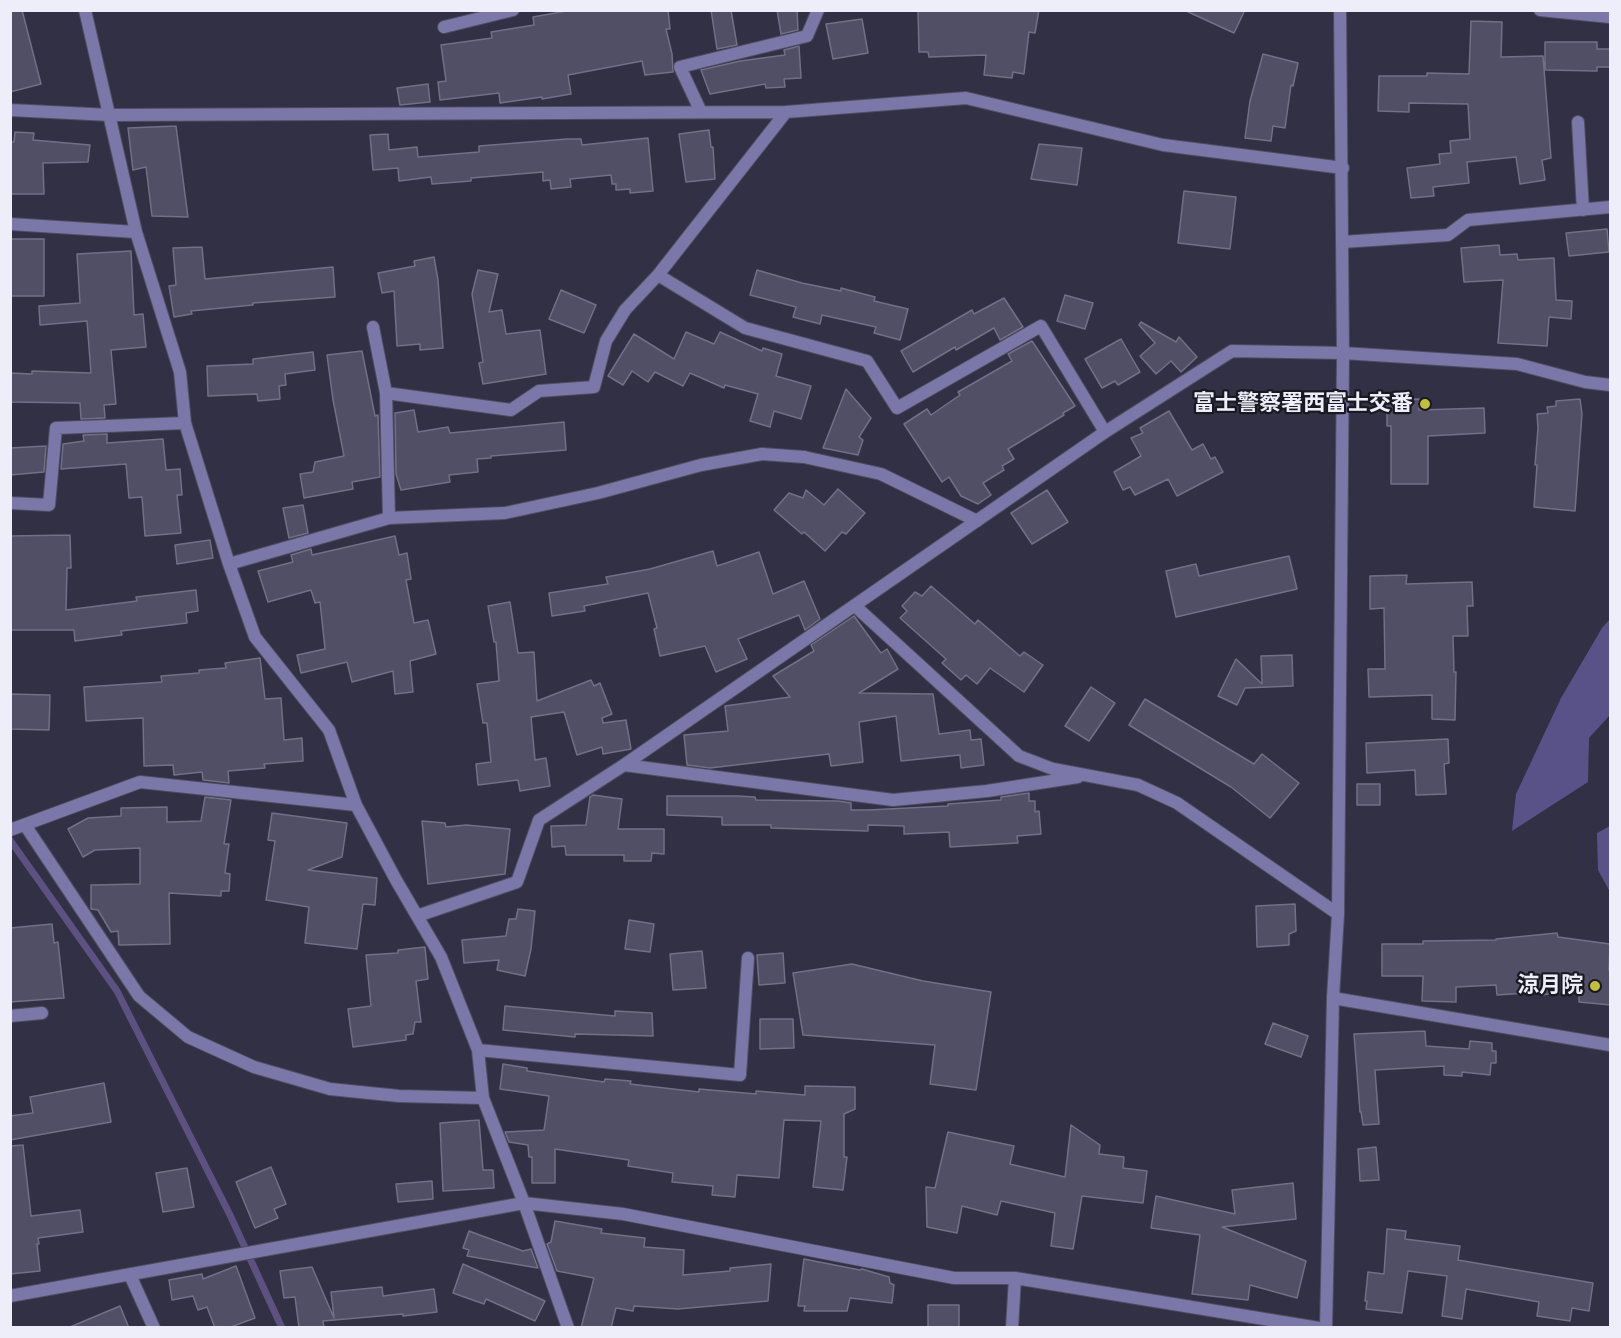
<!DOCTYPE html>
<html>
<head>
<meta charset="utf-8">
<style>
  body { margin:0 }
  #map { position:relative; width:1621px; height:1338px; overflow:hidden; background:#313044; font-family:"Space Grotesk",sans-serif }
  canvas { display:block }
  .frame { position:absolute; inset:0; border:12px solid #eeeefb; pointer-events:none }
</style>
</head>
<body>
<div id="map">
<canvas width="1621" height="1338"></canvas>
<div class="frame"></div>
</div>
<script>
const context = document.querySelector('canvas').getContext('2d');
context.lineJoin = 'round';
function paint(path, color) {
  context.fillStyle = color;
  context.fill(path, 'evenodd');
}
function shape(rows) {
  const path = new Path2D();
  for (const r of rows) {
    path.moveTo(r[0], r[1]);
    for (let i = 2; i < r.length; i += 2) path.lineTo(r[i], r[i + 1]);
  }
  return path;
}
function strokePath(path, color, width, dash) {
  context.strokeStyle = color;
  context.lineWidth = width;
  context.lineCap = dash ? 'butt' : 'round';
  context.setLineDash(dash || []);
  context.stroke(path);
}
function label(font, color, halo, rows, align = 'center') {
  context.font = font + ' "Space Grotesk","Noto Sans JP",sans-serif';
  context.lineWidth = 4.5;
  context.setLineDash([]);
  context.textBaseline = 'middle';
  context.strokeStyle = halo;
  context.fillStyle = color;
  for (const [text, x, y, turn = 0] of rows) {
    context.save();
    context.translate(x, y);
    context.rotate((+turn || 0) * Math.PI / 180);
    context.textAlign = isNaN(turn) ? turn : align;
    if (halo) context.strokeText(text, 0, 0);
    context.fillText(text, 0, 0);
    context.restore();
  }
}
const green = shape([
  [1610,619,1610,715,1589,738,1588,782,1512,831,1516,794,1561,698,1602,628],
  [1610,826,1610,892,1598,870,1597,833]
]);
const stream = shape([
  [10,840,117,991,230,1215,282,1328]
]);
const building = shape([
  [10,10,22,10,41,84,10,92,10,10],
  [572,10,668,10,670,29,666,29,672,54,673,72,645,75,642,61,568,75,571,94,542,99,542,97,500,103,499,93,440,100,438,82,446,81,441,45,492,38,491,32,534,25,533,17,572,10],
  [711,10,731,10,737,45,717,49,711,10],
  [777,10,797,10,798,30,781,34,777,10],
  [918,10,1039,10,1035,33,1029,32,1024,74,1013,72,1012,78,984,75,986,55,929,57,928,52,919,52,918,10],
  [1184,10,1245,10,1234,33,1184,10],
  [862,19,868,53,833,59,826,24,862,19],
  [1471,21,1502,22,1501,57,1543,56,1551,158,1542,160,1545,180,1520,184,1516,157,1467,162,1469,183,1433,187,1434,196,1411,198,1407,168,1440,164,1439,154,1451,153,1450,141,1470,139,1468,104,1409,103,1409,112,1378,111,1379,76,1427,76,1427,73,1469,74,1471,21],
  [1545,42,1597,42,1597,49,1611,49,1611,67,1597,67,1597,71,1545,70,1545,42],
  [799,46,801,78,784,79,785,87,766,88,765,84,710,94,701,70,740,61,785,55,784,50,799,46],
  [1263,54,1298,63,1293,86,1291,85,1285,128,1273,126,1271,141,1245,138,1250,101,1263,54],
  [428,84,430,102,400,105,397,88,428,84],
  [176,126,188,217,152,216,146,167,133,170,128,128,176,126],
  [709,130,711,147,713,147,715,179,686,182,679,134,709,130],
  [15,132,34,133,33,140,90,145,88,162,43,163,44,194,10,194,10,142,14,142,15,132],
  [388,134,389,150,417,147,418,157,479,152,479,146,567,139,581,139,582,145,648,138,653,191,630,193,630,189,616,190,616,184,612,184,611,175,570,179,571,187,551,189,550,180,543,181,543,172,471,178,471,181,432,184,431,177,399,181,398,168,373,170,370,135,388,134],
  [1039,144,1082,148,1077,185,1031,179,1039,144],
  [1184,191,1236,197,1230,249,1178,243,1184,191],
  [1607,229,1609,252,1569,256,1566,233,1607,229],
  [10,239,44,239,44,296,10,296,10,239],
  [1499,245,1500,255,1517,254,1518,260,1554,258,1556,300,1572,301,1571,319,1549,317,1547,346,1498,343,1503,280,1464,282,1461,248,1499,245],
  [202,247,205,279,333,267,335,297,253,303,253,305,191,311,192,314,174,317,169,286,176,285,173,248,202,247],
  [131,251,134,315,143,314,146,347,111,350,116,404,104,405,105,418,81,419,80,403,10,402,10,373,32,374,32,371,91,373,87,321,40,325,39,306,80,303,77,254,131,251],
  [434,257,438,280,443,348,420,350,420,344,397,346,394,291,382,293,378,273,415,266,414,261,434,257],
  [478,270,498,274,489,312,502,310,506,334,540,330,546,374,483,384,479,363,483,362,472,294,478,270],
  [757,270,802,283,841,291,841,288,875,297,874,301,908,309,900,340,874,333,876,327,822,315,820,324,793,317,796,307,750,295,757,270],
  [561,290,596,305,584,333,549,319,561,290],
  [1065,295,1093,303,1085,329,1057,321,1065,295],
  [1004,298,1023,327,1000,340,994,328,956,350,955,347,913,372,901,351,972,310,974,314,1004,298],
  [1141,322,1176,342,1179,337,1197,357,1181,372,1171,361,1156,374,1140,356,1155,343,1139,325,1141,322],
  [686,332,714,344,720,332,762,351,763,348,782,354,776,376,811,386,801,419,774,411,770,427,750,421,758,394,725,385,724,388,690,373,683,386,655,372,648,382,632,371,623,385,608,376,634,334,674,359,686,332],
  [1121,339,1140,372,1118,385,1115,381,1102,388,1085,359,1121,339],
  [1032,341,1075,406,1063,413,1064,415,1008,449,1014,459,1002,466,1004,470,983,483,991,495,978,504,961,496,949,477,942,482,904,424,927,409,931,415,960,395,958,392,1012,361,1008,354,1032,341],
  [362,351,375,416,378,415,380,477,352,482,353,489,304,498,300,474,313,472,315,462,344,456,333,400,327,355,362,351],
  [313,352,315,370,285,374,286,385,279,386,280,399,258,401,257,394,208,396,207,366,253,364,253,359,313,352],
  [846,389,871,418,859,437,863,440,858,455,823,448,846,389],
  [1419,399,1419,410,1484,408,1485,433,1428,436,1428,484,1391,484,1391,426,1387,426,1387,400,1419,399],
  [1580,399,1582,414,1575,511,1534,507,1537,465,1535,465,1538,428,1537,414,1548,413,1547,407,1556,406,1556,401,1580,399],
  [414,410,418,432,448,427,450,433,564,422,566,450,491,456,491,458,477,459,478,472,449,475,450,482,401,490,396,474,395,413,414,410],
  [1169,411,1192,450,1203,444,1211,459,1215,457,1223,472,1177,496,1168,479,1135,495,1130,487,1123,490,1114,472,1141,456,1131,438,1143,433,1140,428,1169,411],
  [107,434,107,443,163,439,166,470,180,469,182,495,177,495,181,533,145,536,142,497,129,498,126,464,61,469,63,444,84,441,83,435,107,434],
  [46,446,44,472,10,475,10,448,46,446],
  [838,489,865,513,846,534,842,532,825,551,804,532,802,534,774,510,789,493,803,498,806,490,824,505,838,489],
  [1047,490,1068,522,1032,544,1011,513,1047,490],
  [303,505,308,533,289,538,283,508,303,505],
  [70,535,71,568,67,568,66,610,137,601,136,597,196,590,198,611,186,613,187,623,121,631,122,635,75,641,74,630,10,630,10,536,70,535],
  [395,536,399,555,407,553,411,579,406,580,414,623,428,620,436,654,410,661,413,692,395,694,393,671,352,682,347,662,301,673,297,655,325,649,320,602,315,603,311,590,268,602,258,571,293,562,291,555,311,549,312,555,395,536],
  [210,540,213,558,177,564,175,545,210,540],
  [713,551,717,566,759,552,773,594,804,581,820,619,805,630,799,615,738,639,747,659,716,672,705,646,660,656,654,629,657,628,648,593,584,606,585,611,552,616,549,593,608,584,606,577,650,569,713,551],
  [1289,556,1297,589,1176,617,1166,571,1196,564,1199,576,1289,556],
  [1407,575,1406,584,1472,582,1473,606,1467,606,1468,636,1453,636,1454,672,1456,672,1455,720,1432,719,1432,695,1369,697,1368,669,1385,669,1384,608,1370,609,1370,576,1407,575],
  [931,586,975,624,978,620,1020,656,1024,652,1043,665,1024,692,990,668,977,684,966,675,961,680,942,663,946,659,900,618,907,611,902,606,915,592,922,596,931,586],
  [510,602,518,653,534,652,537,701,591,680,594,686,600,683,612,714,602,718,603,723,626,720,631,749,603,754,602,747,577,755,564,712,531,717,535,760,546,758,550,786,520,791,518,780,478,785,476,764,491,762,487,723,483,723,477,684,499,681,496,642,494,642,488,606,510,602],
  [854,616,881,653,887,649,898,669,859,693,933,694,939,734,970,730,971,740,981,739,984,765,961,768,960,755,901,761,896,716,859,722,863,762,831,766,829,754,710,768,687,765,684,735,728,731,725,706,790,697,773,676,814,651,811,645,854,616],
  [1292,655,1293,686,1245,688,1237,705,1218,696,1236,659,1262,684,1261,656,1292,655],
  [260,658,265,699,281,698,284,740,302,738,303,761,264,764,265,768,228,771,229,783,203,780,202,772,174,775,173,765,144,766,143,718,86,721,84,687,162,682,161,676,199,673,199,670,226,668,225,663,260,658],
  [1091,687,1115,703,1089,741,1065,726,1091,687],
  [10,694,50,695,49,730,10,729,10,694],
  [1145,699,1254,764,1262,754,1299,783,1270,818,1231,787,1129,725,1145,699],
  [1448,739,1449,763,1444,764,1446,794,1416,795,1415,770,1367,773,1366,743,1448,739],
  [1357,784,1380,784,1380,805,1357,805,1357,784],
  [1029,793,1029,801,1035,801,1035,812,1039,811,1041,834,1017,836,1018,843,950,847,949,832,904,834,904,826,868,825,868,831,771,828,771,825,722,825,722,817,667,815,667,796,737,796,755,797,756,800,838,801,851,803,851,810,868,810,948,806,948,804,1001,800,1001,797,1029,793],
  [593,795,622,799,618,829,664,829,664,854,652,853,651,861,624,861,624,855,566,855,565,846,552,847,551,826,586,825,590,797,593,795],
  [205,797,231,800,224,844,229,844,225,873,230,874,229,891,221,891,221,896,169,893,170,944,119,945,118,931,111,932,98,910,91,909,91,885,140,884,140,848,95,850,83,857,68,829,88,818,121,816,121,808,167,807,167,822,201,821,205,797],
  [272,813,347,823,342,857,308,870,377,878,375,905,363,904,357,949,305,943,309,907,266,900,275,841,268,840,272,813],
  [422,821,445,823,446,827,466,825,510,829,505,874,428,884,422,821],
  [1295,904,1296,931,1289,934,1289,945,1257,947,1256,906,1295,904],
  [518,909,535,911,531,949,525,976,497,970,499,960,464,963,462,940,506,936,509,919,516,919,518,909],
  [629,920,654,924,650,952,625,949,629,920],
  [52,924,54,943,58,942,64,998,10,1002,10,928,52,924],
  [1557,933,1558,937,1610,944,1609,970,1611,970,1611,1005,1579,1002,1579,989,1542,995,1542,992,1497,995,1496,985,1456,987,1456,1002,1422,1001,1423,976,1382,976,1382,944,1423,944,1423,941,1496,940,1496,939,1557,933],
  [425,947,428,979,416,981,421,1022,415,1022,413,1034,406,1035,406,1040,353,1047,348,1009,371,1006,366,955,398,953,398,950,425,947],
  [702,951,706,988,673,990,670,954,702,951],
  [783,953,785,983,759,985,757,955,783,953],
  [852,964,923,981,991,992,976,1090,930,1084,935,1045,803,1035,793,973,852,964],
  [505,1006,615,1016,615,1011,652,1013,653,1036,575,1034,575,1037,503,1030,505,1006],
  [760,1019,793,1019,794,1048,760,1049,760,1019],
  [1273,1023,1308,1036,1301,1057,1265,1044,1273,1023],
  [1425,1031,1426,1046,1469,1049,1470,1041,1492,1043,1492,1051,1496,1051,1496,1063,1491,1063,1490,1075,1462,1072,1462,1076,1444,1075,1444,1066,1375,1070,1379,1124,1363,1125,1361,1112,1360,1112,1354,1034,1425,1031],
  [503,1064,527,1068,527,1071,604,1082,605,1079,631,1081,630,1084,699,1092,699,1089,756,1094,756,1091,805,1095,805,1086,855,1087,855,1109,844,1114,844,1157,847,1157,843,1190,813,1187,821,1121,784,1120,779,1178,737,1175,735,1197,712,1195,713,1186,672,1182,673,1173,628,1166,629,1160,555,1149,555,1183,532,1183,532,1157,529,1157,528,1145,509,1142,505,1132,544,1130,549,1096,500,1089,503,1064],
  [104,1083,111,1122,10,1140,10,1116,33,1113,30,1097,104,1083],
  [479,1120,483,1170,493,1170,494,1188,443,1191,440,1123,479,1120],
  [1071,1125,1100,1145,1099,1154,1124,1157,1123,1168,1147,1171,1143,1203,1082,1196,1073,1249,1051,1246,1055,1213,1001,1201,997,1215,962,1206,957,1233,927,1227,926,1187,935,1188,948,1132,1014,1146,1010,1164,1065,1177,1071,1125],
  [23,1145,31,1216,80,1210,83,1232,38,1238,39,1244,37,1244,40,1271,10,1274,10,1146,23,1145],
  [1376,1147,1379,1180,1360,1181,1358,1149,1376,1147],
  [271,1167,286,1204,274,1209,278,1218,255,1228,236,1182,271,1167],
  [187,1168,194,1207,163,1212,156,1173,187,1168],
  [432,1181,433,1199,398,1202,396,1184,432,1181],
  [1293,1183,1296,1219,1222,1227,1306,1261,1297,1298,1250,1285,1248,1300,1192,1294,1200,1235,1151,1228,1156,1196,1235,1214,1232,1190,1293,1183],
  [555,1221,602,1229,601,1233,645,1238,644,1247,684,1250,683,1275,730,1271,730,1268,771,1264,768,1301,678,1309,634,1306,633,1311,616,1308,611,1328,581,1328,594,1278,557,1271,547,1244,551,1242,555,1221],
  [1387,1229,1406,1231,1405,1239,1460,1246,1458,1260,1593,1283,1589,1311,1572,1308,1570,1321,1537,1316,1539,1302,1466,1289,1462,1319,1442,1316,1447,1276,1408,1271,1402,1313,1366,1309,1367,1301,1365,1301,1368,1272,1384,1274,1387,1229],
  [469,1231,523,1251,531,1249,538,1268,467,1256,469,1250,463,1248,469,1231],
  [804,1259,860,1270,862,1269,889,1277,890,1283,894,1285,892,1303,850,1298,847,1311,804,1311,805,1306,798,1306,804,1259],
  [463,1264,545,1301,535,1321,486,1299,484,1304,453,1293,463,1264],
  [236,1266,255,1318,228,1328,215,1328,207,1307,198,1310,193,1296,172,1300,169,1280,202,1274,203,1279,236,1266],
  [312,1267,334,1318,331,1292,382,1287,383,1296,434,1289,437,1312,403,1316,403,1314,323,1321,324,1328,299,1328,295,1297,284,1298,280,1271,312,1267],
  [928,1305,959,1305,959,1328,928,1328,928,1305],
  [120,1306,129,1328,70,1328,70,1327,120,1306]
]);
const service = shape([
  [762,454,804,457]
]);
const minor = shape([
  [85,10,136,232,180,372,185,423,229,564,255,637,329,730,356,805,396,880,441,957,478,1050,483,1098,524,1203,568,1328],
  [1540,10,1610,17],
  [444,27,513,10],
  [10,110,110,115,786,112,966,98,1163,145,1343,168],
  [701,112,680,67,807,36,818,10],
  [1578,122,1583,210],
  [10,224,136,232],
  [1342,242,1448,235,1468,220,1610,207],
  [658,275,745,328,867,361,897,408,1041,326,1105,432],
  [386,393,511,410,539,391,594,387,606,341,625,310,658,275,786,112],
  [804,457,881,474,977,521],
  [10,503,49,505,56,428,185,423],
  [389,518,505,513,598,493,701,465,762,454],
  [229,564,389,518,386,393,373,327],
  [855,606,1019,756,1053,769,1138,785,1177,803,1338,914],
  [624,765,893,800,987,791,1078,777],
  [25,825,139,996,188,1037,254,1067,330,1089,399,1096,483,1098],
  [10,830,140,782,356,805],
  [417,916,517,882,539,820,624,765,1105,432,1232,351,1343,353,1517,364,1585,382,1610,385],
  [1333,998,1610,1045],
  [10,1016,42,1013],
  [478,1050,740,1075,748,958],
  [130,1275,154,1328],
  [10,1296,524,1203,623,1214,954,1278,1015,1278,1319,1328],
  [1012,1328,1015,1278]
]);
const tertiary = shape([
  [1326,1328,1333,998,1338,914,1343,353,1340,10]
]);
const markers = [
  [1425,404,6,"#c1be40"],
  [1595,986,6,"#c1be40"]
];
const poiNames = [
  ["富士警察署西富士交番",1413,404],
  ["涼月院",1583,986]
];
paint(green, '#585289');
strokePath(stream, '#5c5180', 7);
paint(building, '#514f65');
strokePath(building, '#717087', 1.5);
strokePath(service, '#4f4e61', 14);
strokePath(minor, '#4f4e61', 14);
strokePath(tertiary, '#4f4e61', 14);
strokePath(service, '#7b77a8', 12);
strokePath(minor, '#7b77a8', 12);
strokePath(tertiary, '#7b77a8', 12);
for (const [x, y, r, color] of markers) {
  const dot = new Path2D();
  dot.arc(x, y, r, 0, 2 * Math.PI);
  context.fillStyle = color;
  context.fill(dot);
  strokePath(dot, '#1a1922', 2);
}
label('bold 22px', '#eeeefb', '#1a1922', poiNames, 'right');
</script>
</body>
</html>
